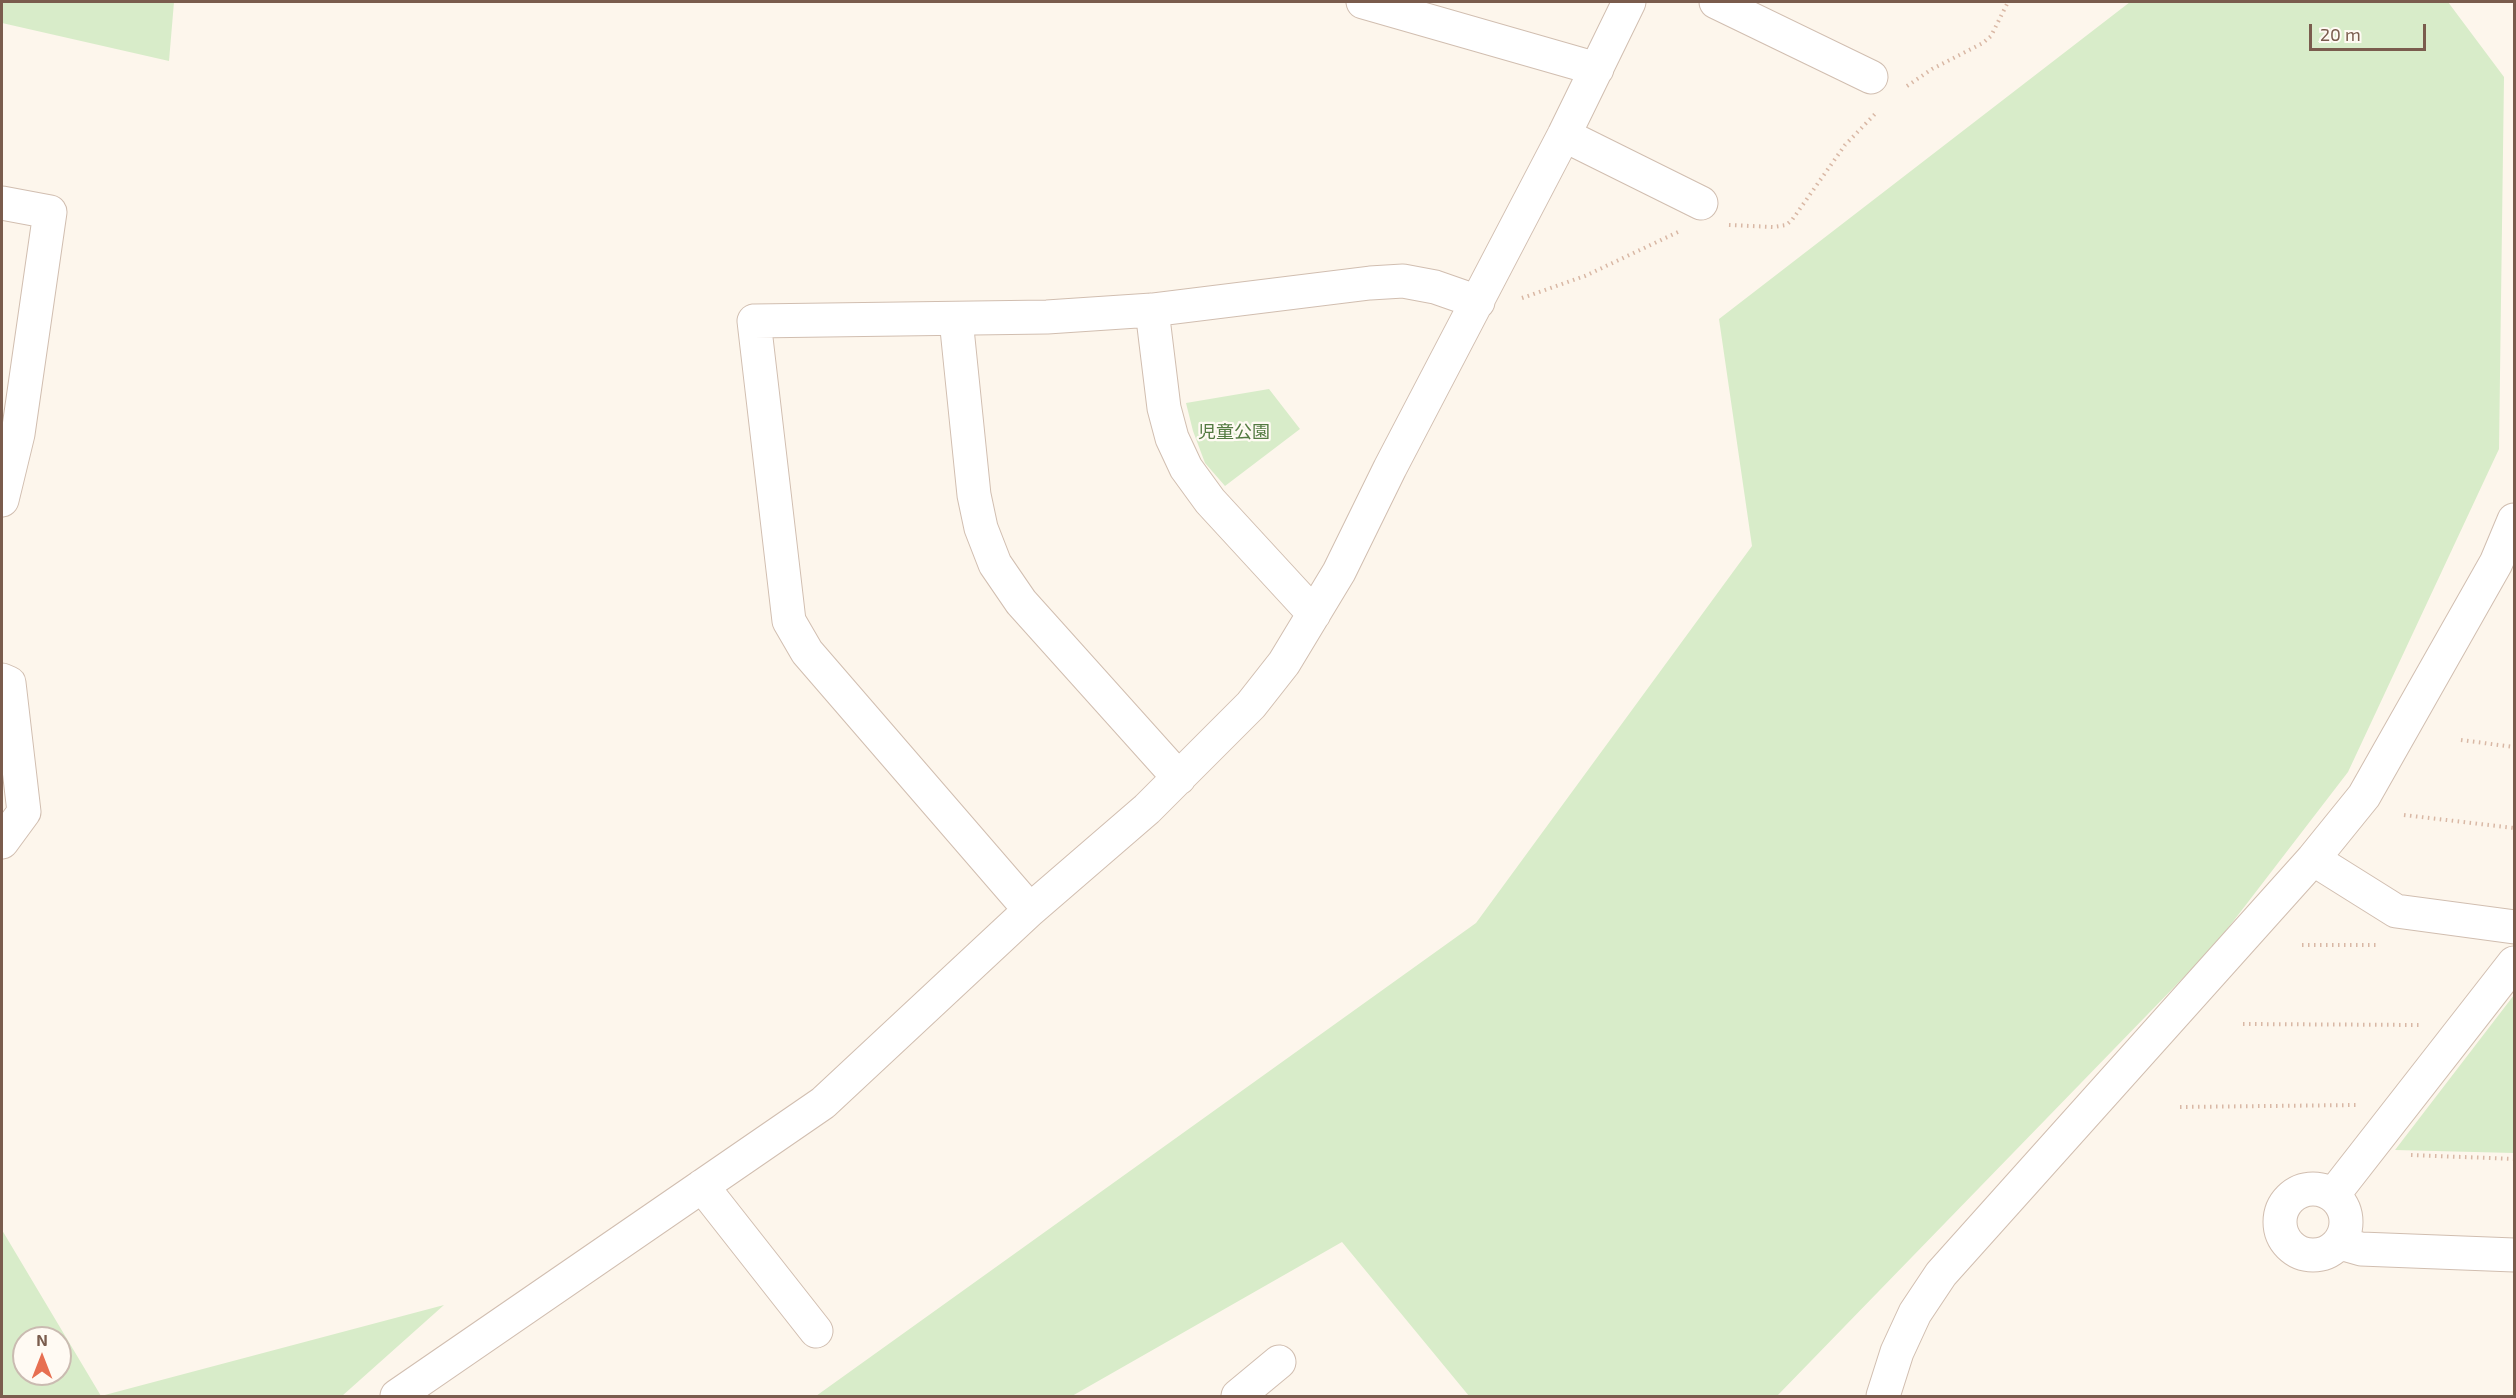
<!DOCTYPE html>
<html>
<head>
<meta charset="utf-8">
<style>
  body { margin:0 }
  #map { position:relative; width:2516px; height:1398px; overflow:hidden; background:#fdf6ec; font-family:"Exo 2",sans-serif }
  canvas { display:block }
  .frame { position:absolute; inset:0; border:3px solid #7a5c4d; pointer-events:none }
  .north { position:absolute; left:12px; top:1326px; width:60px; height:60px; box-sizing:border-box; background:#fffaf3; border:2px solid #cabbb1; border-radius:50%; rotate:0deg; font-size:16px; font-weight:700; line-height:24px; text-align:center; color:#7a5c4d }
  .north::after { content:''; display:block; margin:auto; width:21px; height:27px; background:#e76f51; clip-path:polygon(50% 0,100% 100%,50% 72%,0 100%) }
  .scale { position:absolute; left:2309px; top:24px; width:117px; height:27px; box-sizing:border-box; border:3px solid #7a5c4d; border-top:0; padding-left:8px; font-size:18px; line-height:21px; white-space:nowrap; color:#7a5c4d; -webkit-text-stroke:4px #fffaf3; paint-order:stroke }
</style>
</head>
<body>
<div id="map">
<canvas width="2516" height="1398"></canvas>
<div class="frame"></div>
<div class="north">N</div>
<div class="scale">20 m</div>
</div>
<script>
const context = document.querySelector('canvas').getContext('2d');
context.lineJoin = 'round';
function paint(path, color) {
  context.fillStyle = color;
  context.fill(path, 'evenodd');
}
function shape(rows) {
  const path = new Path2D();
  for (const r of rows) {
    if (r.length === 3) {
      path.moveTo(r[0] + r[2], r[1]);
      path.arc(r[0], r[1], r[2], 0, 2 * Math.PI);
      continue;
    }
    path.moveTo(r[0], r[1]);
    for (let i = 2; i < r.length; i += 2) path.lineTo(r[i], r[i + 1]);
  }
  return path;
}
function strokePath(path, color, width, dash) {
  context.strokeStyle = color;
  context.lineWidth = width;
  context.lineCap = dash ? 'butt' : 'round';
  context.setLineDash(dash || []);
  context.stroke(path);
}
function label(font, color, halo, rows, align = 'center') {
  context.font = font + ' "Exo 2","Noto Sans JP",sans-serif';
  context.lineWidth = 4.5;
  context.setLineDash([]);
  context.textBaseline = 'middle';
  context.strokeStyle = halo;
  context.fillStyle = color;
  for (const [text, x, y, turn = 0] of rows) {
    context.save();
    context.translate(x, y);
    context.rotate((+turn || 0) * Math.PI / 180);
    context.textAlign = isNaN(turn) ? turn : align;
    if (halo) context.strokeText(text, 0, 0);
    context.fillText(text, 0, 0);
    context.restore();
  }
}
const green = shape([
  [2,2,174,2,169,61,2,23],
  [2130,2,2448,2,2504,77,2499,449,2348,772,2215,945,1777,1396,1469,1396,1342,1242,1072,1396,816,1396,1476,923,1752,546,1719,319],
  [1269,389,1300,429,1225,486,1205,463,1193,431,1186,403],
  [2514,995,2514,1153,2395,1150],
  [2,1230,101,1396,444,1305,342,1396,2,1396],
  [24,1338,60,1338,60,1374,24,1374]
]);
const path = shape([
  [1907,86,1932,69,1983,43,1991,36,2008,2],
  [1729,225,1773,227,1786,225,1792,220,1845,145,1875,114],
  [1522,298,1585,276,1678,232],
  [2461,740,2514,747],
  [2404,815,2514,828],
  [2302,945,2379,945],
  [2243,1024,2419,1025],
  [2180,1107,2356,1105],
  [2411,1155,2514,1159]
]);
const minor = shape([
  [1363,2,1597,69],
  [1716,2,1871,77],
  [1564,135,1701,203],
  [2,203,50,212,18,434,2,500],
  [1152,310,1164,408,1172,438,1186,468,1210,501,1314,614],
  [956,319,974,495,981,528,995,564,1021,602,1179,778],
  [2,680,9,683,24,812,2,842],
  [2313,859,2396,911,2514,927],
  [1030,910,807,652,789,621,754,321,1047,317,1152,310,1370,283,1403,281,1435,287,1478,302],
  [702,1186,816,1331],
  [2313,1222,33],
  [2333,1195,2514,963],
  [2340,1243,2361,1249,2514,1255],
  [397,1396,823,1103,1030,910,1147,809,1251,705,1284,663,1339,572,1390,468,1564,135,1629,2],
  [1238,1396,1279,1362],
  [1883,1396,1897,1352,1915,1313,1941,1274,2313,859,2364,796,2496,563,2514,520]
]);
const parkNames = [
  ["児童公園",1234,432]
];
paint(green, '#d8ecc9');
strokePath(minor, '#d1beb0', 35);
strokePath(path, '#d9b8a5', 4, [1.5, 4.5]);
strokePath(minor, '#fff', 33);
label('18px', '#537a41', '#fffaf3', parkNames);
</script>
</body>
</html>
